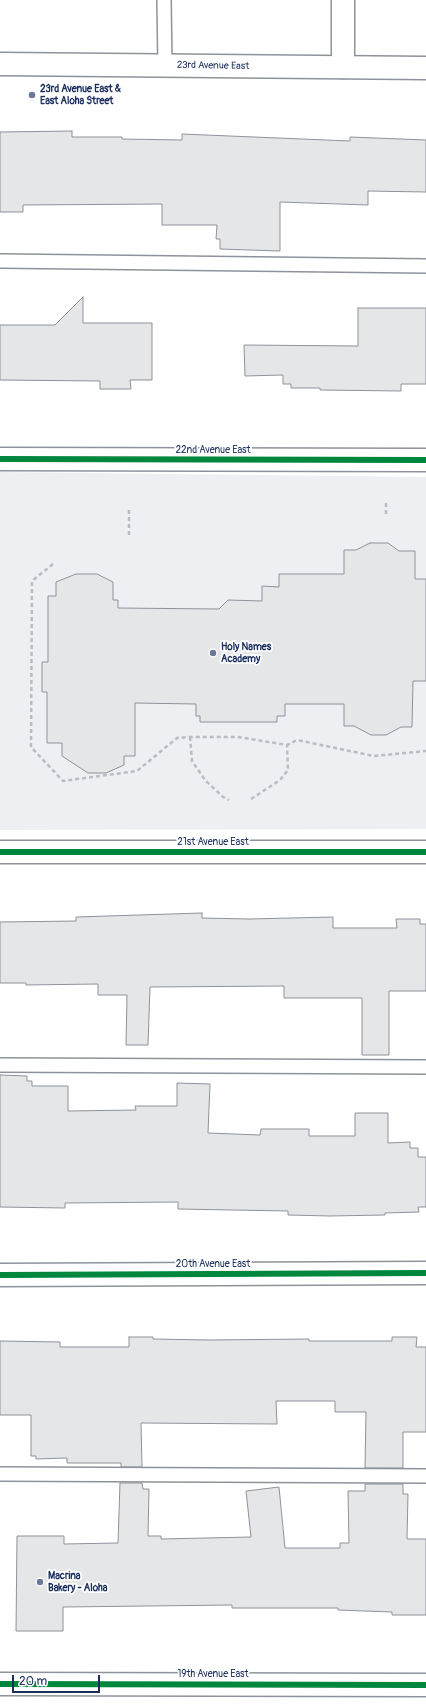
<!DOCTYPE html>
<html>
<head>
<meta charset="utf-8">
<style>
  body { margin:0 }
  #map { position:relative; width:426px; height:1705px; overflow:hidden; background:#fff; font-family:Pangolin,sans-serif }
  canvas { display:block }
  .scale { position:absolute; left:12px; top:1675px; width:88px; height:18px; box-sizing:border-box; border:2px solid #1b2f5e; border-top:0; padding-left:5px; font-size:12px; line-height:14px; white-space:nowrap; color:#1b2f5e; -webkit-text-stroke:3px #fff; paint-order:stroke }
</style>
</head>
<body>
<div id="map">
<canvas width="426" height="1705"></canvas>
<div class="scale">20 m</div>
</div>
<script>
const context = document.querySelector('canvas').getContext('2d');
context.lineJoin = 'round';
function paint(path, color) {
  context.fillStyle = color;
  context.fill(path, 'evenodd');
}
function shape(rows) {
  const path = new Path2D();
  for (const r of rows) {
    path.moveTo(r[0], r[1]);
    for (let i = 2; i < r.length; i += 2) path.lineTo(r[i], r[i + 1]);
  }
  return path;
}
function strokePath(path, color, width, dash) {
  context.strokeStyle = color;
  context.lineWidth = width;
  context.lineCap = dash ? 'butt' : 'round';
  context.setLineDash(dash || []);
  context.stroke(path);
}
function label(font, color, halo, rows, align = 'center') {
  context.font = font + ' Pangolin,sans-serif';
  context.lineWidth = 3.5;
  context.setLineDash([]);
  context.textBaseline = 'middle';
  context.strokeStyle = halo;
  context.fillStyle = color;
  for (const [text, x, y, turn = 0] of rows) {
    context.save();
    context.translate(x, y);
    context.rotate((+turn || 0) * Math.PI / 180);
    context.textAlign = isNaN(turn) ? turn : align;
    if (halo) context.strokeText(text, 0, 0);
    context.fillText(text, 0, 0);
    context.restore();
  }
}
const built = shape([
  [0,472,426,477,426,829,0,830]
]);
const building = shape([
  [72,131,72,137,122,137,122,139,182,140,182,134,350,141,350,137,426,140,426,192,368,191,368,205,280,202,280,251,220,249,220,239,216,239,217,225,162,225,162,204,23,205,23,212,0,212,0,132,72,131],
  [83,297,83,323,152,323,152,380,130,380,131,389,100,389,100,381,0,380,0,325,55,325,83,297],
  [358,308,426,308,426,384,401,384,401,391,320,390,320,388,291,388,291,384,283,384,283,375,245,376,244,345,358,346,358,308],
  [370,543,388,543,399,551,415,551,415,579,426,579,426,681,413,681,412,727,401,727,386,735,371,735,354,726,344,726,344,704,285,704,285,716,277,716,277,722,200,722,200,716,196,716,196,704,135,703,135,756,124,756,124,765,106,773,88,773,62,756,62,743,47,743,47,692,42,692,42,662,48,662,48,596,56,596,56,582,76,574,97,574,113,582,113,600,118,600,118,608,219,609,228,600,262,601,262,586,279,587,279,574,344,574,344,550,356,550,370,543],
  [202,913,202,918,249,919,333,917,333,928,397,928,396,919,420,919,420,924,426,924,426,991,389,991,389,1055,362,1055,362,998,284,998,284,986,150,987,148,1045,126,1045,127,995,98,995,98,984,26,985,26,983,0,983,0,922,76,921,76,917,202,913],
  [0,1075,27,1076,27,1081,32,1081,32,1086,68,1086,68,1111,136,1110,135,1106,177,1106,177,1083,210,1084,208,1133,260,1135,261,1129,309,1129,309,1136,355,1136,355,1113,388,1113,388,1143,410,1142,410,1148,418,1148,418,1157,426,1157,426,1207,418,1207,419,1212,385,1213,385,1215,330,1216,288,1215,288,1211,178,1209,178,1202,65,1203,65,1208,0,1207,0,1075],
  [129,1337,153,1337,153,1339,209,1340,309,1339,309,1341,392,1341,392,1337,417,1337,416,1347,426,1347,426,1432,403,1432,403,1468,365,1468,366,1412,335,1412,335,1401,276,1401,277,1424,141,1423,142,1467,121,1467,121,1463,67,1463,67,1458,36,1459,36,1456,31,1456,31,1415,0,1415,0,1341,60,1342,60,1347,129,1347,129,1337],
  [120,1483,142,1483,143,1489,149,1489,148,1536,161,1536,161,1539,251,1537,246,1491,279,1487,285,1548,340,1548,340,1543,349,1543,348,1491,365,1491,365,1484,403,1484,403,1494,408,1494,407,1539,426,1539,426,1615,392,1615,392,1612,338,1610,338,1608,232,1608,232,1605,63,1607,63,1631,16,1631,17,1536,64,1536,64,1544,118,1543,120,1483]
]);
const path = shape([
  [386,503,386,515],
  [129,510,129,535],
  [53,564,32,581,31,747,63,781,137,771,177,738,190,737,238,737,287,745,297,740,374,756,426,751],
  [190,737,192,761,205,780,223,797,229,800],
  [251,799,280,780,288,770,287,745]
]);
const service = shape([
  [164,0,165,66],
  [0,261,426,266],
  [0,1065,426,1067],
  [0,1474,426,1476]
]);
const minor = shape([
  [343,67,343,0],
  [0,459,426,460],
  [0,852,426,852],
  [0,1275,426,1273]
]);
const tertiary = shape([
  [0,1684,426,1685]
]);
const primary = shape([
  [0,64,426,68]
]);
const cycleway = shape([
  [0,459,426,460],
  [0,852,426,852],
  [0,1275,426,1273],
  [0,1684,426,1685]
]);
const markers = [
  [32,95,4,"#6b7896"],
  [213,653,4,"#6b7896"],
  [40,1582,4,"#6b7896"]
];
const streetNames = [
  ["23rd Avenue East",213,66,1],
  ["22nd Avenue East",213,450],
  ["21st Avenue East",213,842],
  ["20th Avenue East",213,1264],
  ["19th Avenue East",213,1674]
];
const poiNames = [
  ["23rd Avenue East &",40,89],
  ["East Aloha Street",40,101],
  ["Holy Names",221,647],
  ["Academy",221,659],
  ["Macrina",48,1576],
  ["Bakery - Aloha",48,1588]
];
paint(built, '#edeff3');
paint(building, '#e5e6e8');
strokePath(building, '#8e929a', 1);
strokePath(service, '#8e929a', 16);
strokePath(minor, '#8e929a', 25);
strokePath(tertiary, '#8e929a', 25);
strokePath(primary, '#8e929a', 25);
strokePath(path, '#b9bcc1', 2.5, [4, 3]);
strokePath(service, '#fff', 13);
strokePath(minor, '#fff', 22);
strokePath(tertiary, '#fff', 22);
strokePath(primary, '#fff', 22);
strokePath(cycleway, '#00873e', 6);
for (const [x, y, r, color] of markers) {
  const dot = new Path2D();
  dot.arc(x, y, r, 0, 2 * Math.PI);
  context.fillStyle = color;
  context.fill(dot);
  strokePath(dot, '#fff', 1.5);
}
label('10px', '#1b2f5e', '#fff', streetNames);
label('bold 10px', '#1b2f5e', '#fff', poiNames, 'left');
</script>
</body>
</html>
